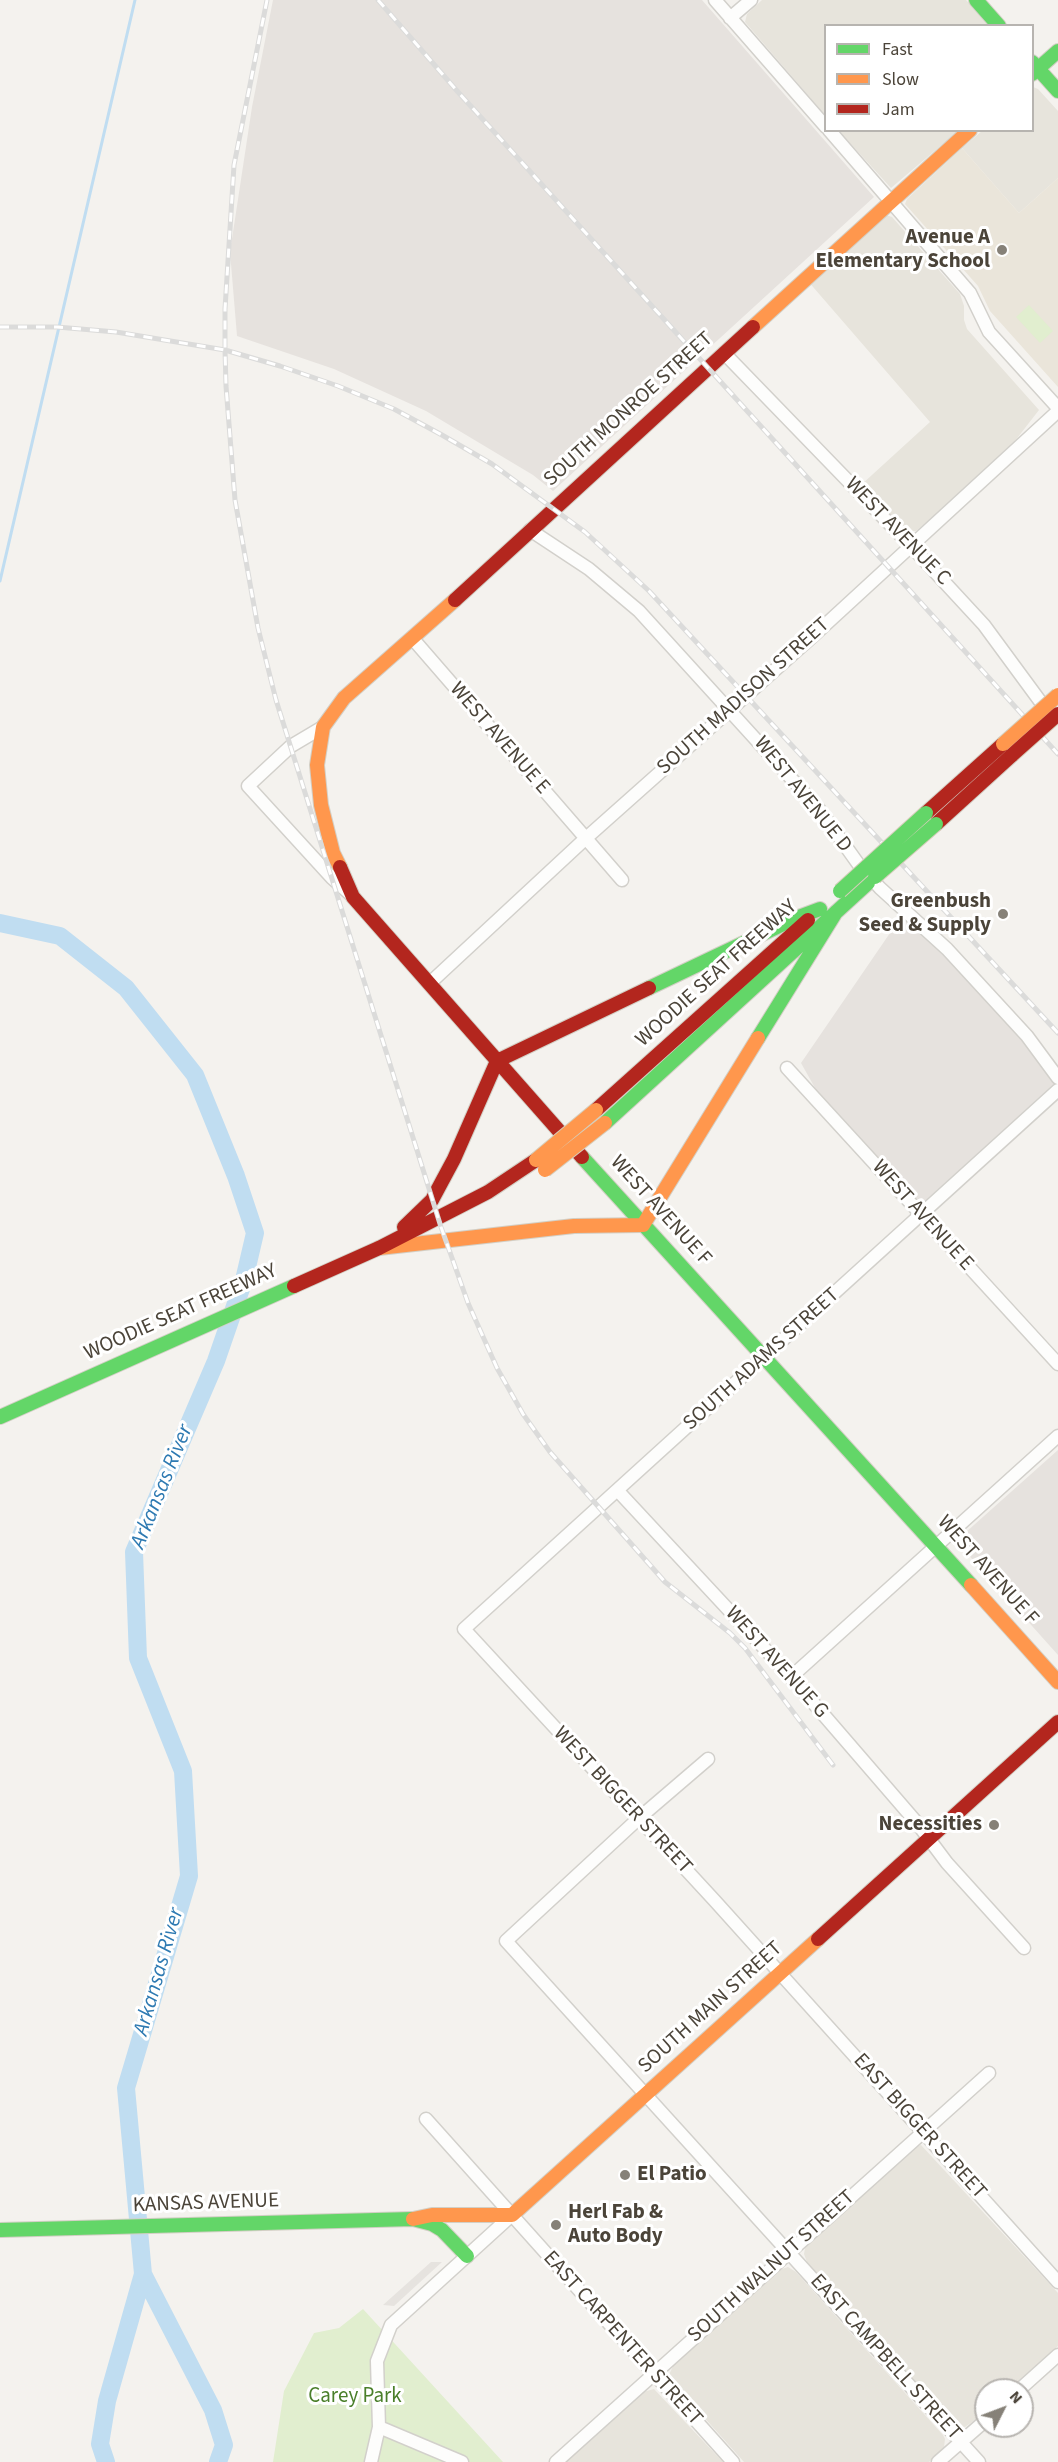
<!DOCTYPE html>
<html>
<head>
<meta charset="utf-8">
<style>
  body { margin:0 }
  #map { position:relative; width:1058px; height:2462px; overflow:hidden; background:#f4f2ee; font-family:"Source Sans 3",sans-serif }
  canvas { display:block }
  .legend { position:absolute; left:824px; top:24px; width:210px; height:108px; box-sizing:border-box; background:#fff; border:2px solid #b7b4b0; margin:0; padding:8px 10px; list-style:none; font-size:18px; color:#4b4439 }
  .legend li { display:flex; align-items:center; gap:12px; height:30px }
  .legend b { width:30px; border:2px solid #b7b4b0 }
  .north { position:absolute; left:974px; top:2378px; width:60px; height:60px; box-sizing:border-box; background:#fff; border:2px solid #b7b4b0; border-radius:50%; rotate:48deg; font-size:16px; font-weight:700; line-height:24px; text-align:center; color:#4b4439 }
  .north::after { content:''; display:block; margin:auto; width:21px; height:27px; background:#868178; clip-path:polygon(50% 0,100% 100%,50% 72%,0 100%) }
</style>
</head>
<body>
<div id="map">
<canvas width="1058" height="2462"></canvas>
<ul class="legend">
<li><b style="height:8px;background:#63d668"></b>Fast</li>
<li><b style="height:8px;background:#ff974d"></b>Slow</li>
<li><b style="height:8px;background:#b3261e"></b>Jam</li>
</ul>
<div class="north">N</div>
</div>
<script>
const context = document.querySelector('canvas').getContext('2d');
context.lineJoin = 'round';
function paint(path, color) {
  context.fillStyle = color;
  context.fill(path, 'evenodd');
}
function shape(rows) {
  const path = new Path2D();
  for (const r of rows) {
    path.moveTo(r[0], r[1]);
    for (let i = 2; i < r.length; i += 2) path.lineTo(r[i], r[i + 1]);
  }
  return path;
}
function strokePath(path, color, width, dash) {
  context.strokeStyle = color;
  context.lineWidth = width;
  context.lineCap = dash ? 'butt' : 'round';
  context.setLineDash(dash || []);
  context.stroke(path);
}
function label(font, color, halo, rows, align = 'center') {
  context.font = font + ' "Source Sans 3",sans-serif';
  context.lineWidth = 6;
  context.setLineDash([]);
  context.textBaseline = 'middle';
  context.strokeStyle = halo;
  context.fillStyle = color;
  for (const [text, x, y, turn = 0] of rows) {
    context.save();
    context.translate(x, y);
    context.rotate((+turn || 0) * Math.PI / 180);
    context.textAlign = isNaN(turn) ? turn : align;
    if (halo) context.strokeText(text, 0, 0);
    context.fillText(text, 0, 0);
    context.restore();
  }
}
const residential = shape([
  [762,0,966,0,989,25,826,26,825,115,745,22,747,14],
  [1033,87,1038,89,1058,111,1058,178,1019,213,962,148,982,131,1032,130],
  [839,131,958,131,891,188],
  [886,215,892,217,960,294,964,306,964,320,967,329,1039,410,1011,446,956,498,916,531,908,531,904,528,861,485,930,422,807,280],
  [921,2145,1058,2293,1058,2346,1010,2390,986,2390,986,2412,965,2427,956,2426,807,2262,804,2254,806,2243,917,2146],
  [788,2267,796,2272,943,2435,945,2439,944,2447,929,2462,744,2462,668,2377,674,2364,779,2270],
  [654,2389,723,2462,566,2462,643,2392]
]);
const industrial = shape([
  [273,0,702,0,874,197,553,491,533,475,426,411,334,369,237,336,230,252,252,107],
  [903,914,937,944,1014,1029,1057,1082,920,1206,819,1095,801,1063],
  [1058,1450,1058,1655,956,1541]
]);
const education = shape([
  [962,148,1019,213,1058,178,1058,387,990,311,978,286,905,204,907,199]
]);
const green = shape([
  [1029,305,1053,331,1040,343,1016,317],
  [363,2309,503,2462,273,2462,284,2391,314,2333,339,2328]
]);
const parking = shape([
  [431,2262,442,2262,394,2306,383,2305]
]);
const stream = shape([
  [0,581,135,0]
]);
const river = shape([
  [0,923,60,936,126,988,195,1075,236,1176,255,1233,244,1280,216,1361,134,1552,138,1658,183,1771,189,1876,126,2088,143,2274,213,2410,224,2445,218,2462],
  [106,2462,100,2444,107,2401,143,2274]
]);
const street = shape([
  [715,0,826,127],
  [730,18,751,0],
  [829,130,970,293,989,332,1058,408],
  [724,353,911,546,984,625,1048,712],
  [530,530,589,569,639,611,819,809,859,865,880,888,947,949,1027,1036,1058,1078],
  [413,639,622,880],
  [323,727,291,746,248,786,332,878,350,894],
  [431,982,585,839,812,637,1058,411],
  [787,1068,1058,1364],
  [1058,1090,464,1629,715,1901,1058,2282],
  [618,1491,791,1677,917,1823,947,1863,1024,1948],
  [791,1677,1058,1436],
  [708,1759,638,1819,506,1941,979,2462],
  [426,2119,733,2462],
  [1019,2390,1058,2355],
  [379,2427,462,2462],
  [371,2462,379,2427,377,2361,391,2325,512,2215],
  [556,2462,989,2073],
  [938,2462,986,2420]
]);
const fast = shape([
  [976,0,999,26],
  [1032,62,1058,91],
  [1032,74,1058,51],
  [649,988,796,918,820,909],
  [758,1038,836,912],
  [605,1123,868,883],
  [582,1157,971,1585],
  [0,1417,294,1286],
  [0,2230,413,2219,432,2224,442,2230,467,2256]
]);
const slow = shape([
  [753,327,970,130],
  [340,867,333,853,321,805,317,765,323,727,344,698,455,600],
  [379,1248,574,1226,643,1225,758,1038],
  [971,1585,1058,1682],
  [413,2219,432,2215,512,2215,818,1939]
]);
const jam = shape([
  [455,600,753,327],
  [926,813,1003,744],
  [936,824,1012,755],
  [340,867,353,897,582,1157],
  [596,1110,808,920],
  [404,1227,432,1200,454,1159,497,1061,649,988],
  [294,1286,379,1248,488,1192,536,1160],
  [818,1939,1058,1722]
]);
const rail = shape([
  [267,0,234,165,225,309,225,350,226,386,235,500,258,628,276,700,441,1227,468,1303,497,1368,523,1414,550,1452,665,1582,730,1633,745,1648,833,1765],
  [378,0,458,92,1058,754],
  [0,327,57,327,116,332,225,350,280,366,338,386,394,409,442,435,492,464,585,532,649,591,1058,1033]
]);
const fastBridge = shape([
  [875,877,936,824],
  [840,891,926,813]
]);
const slowBridge = shape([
  [1003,744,1058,695],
  [536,1160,596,1110],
  [545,1170,605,1123]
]);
const jamBridge = shape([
  [1012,755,1058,714]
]);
const markers = [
  [1002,250,6,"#868178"],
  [1003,914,6,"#868178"],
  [994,1825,6,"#868178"],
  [625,2175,6,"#868178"],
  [556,2225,6,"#868178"]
];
const poiNames = [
  ["Avenue A",990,238],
  ["Elementary School",990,262],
  ["Greenbush",991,902],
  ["Seed & Supply",991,926],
  ["Necessities",982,1825],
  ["El Patio",637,2175,"left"],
  ["Herl Fab &",568,2213,"left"],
  ["Auto Body",568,2237,"left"]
];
const streetNames = [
  ["SOUTH MONROE STREET",629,410,-42],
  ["WEST AVENUE C",897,532,46],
  ["SOUTH MADISON STREET",744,697,-42],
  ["WEST AVENUE E",499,739,49],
  ["WEST AVENUE D",802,795,51],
  ["WOODIE SEAT FREEWAY",717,974,-42],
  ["WEST AVENUE F",660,1211,48],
  ["WEST AVENUE E",922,1216,48],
  ["WOODIE SEAT FREEWAY",181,1313,-24],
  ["SOUTH ADAMS STREET",762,1360,-42],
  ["WEST AVENUE F",987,1571,48],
  ["WEST AVENUE G",776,1663,48],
  ["WEST BIGGER STREET",622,1801,47],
  ["SOUTH MAIN STREET",711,2008,-42],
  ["EAST BIGGER STREET",919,2127,48],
  ["KANSAS AVENUE",206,2204,-2],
  ["SOUTH WALNUT STREET",772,2267,-42],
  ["EAST CARPENTER STREET",622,2339,48],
  ["EAST CAMPBELL STREET",885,2358,48]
];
const parkNames = [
  ["Carey Park",355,2397]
];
const waterNames = [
  ["Arkansas River",163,1487,-68],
  ["Arkansas River",160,1972,-74]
];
paint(residential, '#e7e4dc');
paint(industrial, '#e6e2de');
paint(education, '#eae5da');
paint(green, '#e1eecf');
paint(parking, '#e6e3df');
strokePath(stream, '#c0ddf1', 3);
strokePath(river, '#c0ddf1', 18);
strokePath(street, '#d2d0cb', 15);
strokePath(fast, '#d3cfc5', 16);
strokePath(slow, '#d3cfc5', 16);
strokePath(jam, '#d3cfc5', 16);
strokePath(street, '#fdfdfc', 12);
strokePath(fast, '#63d668', 14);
strokePath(slow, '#ff974d', 14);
strokePath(jam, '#b3261e', 14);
strokePath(rail, '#dbdbda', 5);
strokePath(rail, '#fff', 3, [9]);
strokePath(fastBridge, '#d6cebb', 16, []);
strokePath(slowBridge, '#d6cebb', 16, []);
strokePath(jamBridge, '#d6cebb', 16, []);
strokePath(fastBridge, '#63d668', 14);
strokePath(slowBridge, '#ff974d', 14);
strokePath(jamBridge, '#b3261e', 14);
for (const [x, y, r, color] of markers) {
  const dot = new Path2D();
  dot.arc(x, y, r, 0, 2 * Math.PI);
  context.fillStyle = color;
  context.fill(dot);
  strokePath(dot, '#fff', 2);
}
label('bold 21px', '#4b4439', '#fff', poiNames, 'right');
label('21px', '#4b4439', '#fff', streetNames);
label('21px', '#4a7f2a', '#fff', parkNames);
label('italic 22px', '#2e7ab2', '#fff', waterNames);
</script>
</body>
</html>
